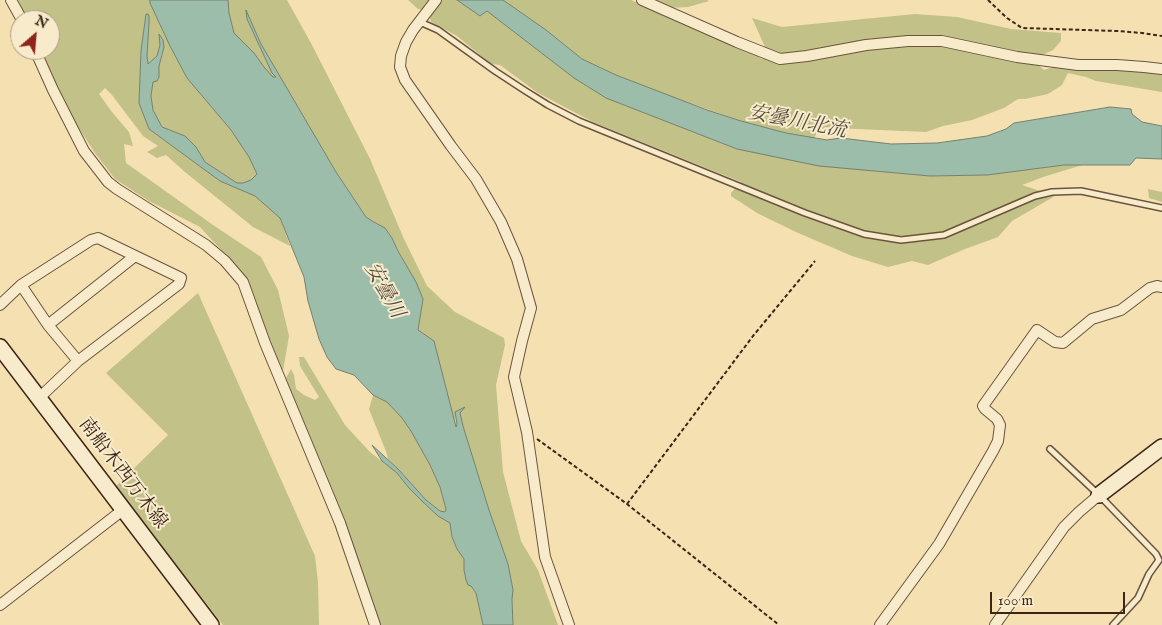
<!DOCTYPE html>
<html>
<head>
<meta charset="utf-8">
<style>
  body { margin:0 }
  #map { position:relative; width:1162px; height:625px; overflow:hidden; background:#f5e0b1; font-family:"IM FELL English",serif }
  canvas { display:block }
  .north { position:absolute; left:10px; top:10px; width:50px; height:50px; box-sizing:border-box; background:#f8ebcc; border:1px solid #ad9c84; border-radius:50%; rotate:27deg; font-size:14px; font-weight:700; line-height:20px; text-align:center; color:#3c2517 }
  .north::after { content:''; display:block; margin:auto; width:18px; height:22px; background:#8f2418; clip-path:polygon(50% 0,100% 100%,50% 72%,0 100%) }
  .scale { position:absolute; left:990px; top:592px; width:135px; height:22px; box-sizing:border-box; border:2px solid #3c2517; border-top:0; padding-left:6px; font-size:15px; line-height:18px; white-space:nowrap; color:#3c2517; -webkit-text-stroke:4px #f8ebcc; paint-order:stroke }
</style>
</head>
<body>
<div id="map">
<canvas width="1162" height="625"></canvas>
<div class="north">N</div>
<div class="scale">100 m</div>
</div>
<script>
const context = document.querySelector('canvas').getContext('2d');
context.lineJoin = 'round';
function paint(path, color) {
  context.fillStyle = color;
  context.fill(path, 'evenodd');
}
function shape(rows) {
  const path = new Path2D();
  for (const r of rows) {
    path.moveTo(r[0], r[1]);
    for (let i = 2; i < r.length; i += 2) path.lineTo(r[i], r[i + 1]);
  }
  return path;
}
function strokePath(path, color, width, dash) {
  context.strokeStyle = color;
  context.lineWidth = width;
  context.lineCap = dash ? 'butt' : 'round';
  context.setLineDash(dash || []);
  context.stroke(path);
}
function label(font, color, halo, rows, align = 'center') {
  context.font = font + ' "IM FELL English","Noto Serif JP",serif';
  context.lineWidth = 4;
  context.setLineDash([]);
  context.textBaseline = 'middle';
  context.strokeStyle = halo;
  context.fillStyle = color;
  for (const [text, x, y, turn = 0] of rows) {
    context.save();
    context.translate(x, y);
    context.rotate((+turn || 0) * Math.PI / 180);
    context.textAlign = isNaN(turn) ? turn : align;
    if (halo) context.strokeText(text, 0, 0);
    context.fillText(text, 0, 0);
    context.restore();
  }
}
const green = shape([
  [18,0,150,0,150,3,170,46,187,78,231,130,249,157,257,174,251,180,243,183,237,183,205,162,196,147,185,136,162,127,153,110,151,96,153,81,159,77,159,66,163,53,163,40,160,35,160,45,157,56,148,65,147,56,149,16,146,14,141,51,139,102,149,129,220,181,255,196,280,218,290,246,253,227,185,172,166,155,157,158,147,152,158,146,143,136,112,95,105,88,99,94,112,112,129,132,133,146,124,144,126,163,213,225,261,257,278,290,289,336,283,371,233,263,200,227,149,201,115,179,95,153,66,108,41,50,50,50,50,20,27,20],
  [228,0,287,0,312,45,370,159,404,239,427,286,455,312,504,338,505,345,496,385,503,472,521,541,538,570,558,625,513,625,512,599,513,590,508,564,489,510,463,426,460,413,455,412,456,429,434,341,418,330,423,299,392,238,385,228,372,221,366,217,336,172,261,44,247,12,247,19,272,73,276,77,273,78,264,67,254,53,234,33,229,13],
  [408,0,457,0,480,16,487,11,574,78,606,98,737,149,876,171,930,176,987,175,1064,165,1086,164,1046,176,1022,185,1055,196,1012,221,998,237,965,249,928,265,912,261,888,267,852,256,796,232,757,213,731,196,731,193,741,182,593,122,538,93,500,65,491,64,457,36,431,22,430,17,424,10,418,9],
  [503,0,631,0,751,52,762,59,765,47,752,18,782,27,915,14,957,17,1011,29,1061,33,1061,41,1053,50,1040,56,1037,64,1044,70,1059,65,1162,73,1162,92,1096,81,1086,77,1068,73,1062,85,1048,94,1025,99,1018,99,1004,108,972,120,943,126,926,132,834,128,819,129,814,138,786,133,741,121,681,100,616,75,582,59,546,30],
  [648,0,707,0,709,1,688,7,666,8],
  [1148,189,1162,192,1162,202,1149,198],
  [198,293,315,556,318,582,319,625,223,625,116,486,168,435,106,373],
  [299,357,304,357,345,425,370,452,397,473,409,488,423,502,438,516,450,523,452,537,457,549,464,559,464,570,466,580,468,585,471,586,476,593,483,625,376,625,339,525,282,396,286,378,291,369,294,375,296,389,304,395,315,400,319,397,300,366],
  [373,395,387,402,402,418,411,431,430,465,440,487,446,509,445,512,440,511,426,500,398,469,388,459,387,454,369,409]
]);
const water = shape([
  [150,0,228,0,229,13,234,33,254,53,264,67,273,77,276,77,272,73,247,19,246,10,261,44,336,172,366,217,372,221,385,228,392,238,398,251,416,282,423,299,418,330,434,341,456,427,457,424,455,412,465,407,460,413,463,426,489,510,508,564,513,590,512,599,513,625,483,625,476,593,471,586,468,585,466,580,464,570,464,559,457,549,452,537,450,523,438,516,423,502,409,488,397,473,382,461,372,445,398,469,426,500,440,511,445,512,446,509,440,487,430,465,411,431,402,418,387,402,373,395,354,375,336,369,327,357,319,339,308,301,304,277,280,218,255,196,220,181,149,129,139,103,141,51,146,14,148,14,149,16,149,22,147,56,148,64,157,56,160,45,159,34,163,40,164,47,159,66,159,77,157,81,153,82,151,96,153,110,162,127,185,136,196,147,205,162,237,183,243,183,251,180,257,174,249,157,231,130,187,78,170,46,150,3,150,0],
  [457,0,503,0,546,30,582,59,616,75,707,110,741,121,786,133,827,140,841,138,891,144,937,143,987,136,1006,129,1014,123,1110,107,1131,109,1132,114,1142,122,1162,126,1162,159,1136,158,1130,165,1064,165,987,175,930,176,819,166,737,149,606,98,574,78,487,11,480,16,457,0]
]);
const path = shape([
  [988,0,1007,18,1022,28,1117,31,1142,33,1162,36],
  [537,439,627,504,779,625],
  [627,504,753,336,815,261]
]);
const service = shape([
  [420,22,438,30,495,71,524,90,548,105,579,121,805,213,864,234,901,240,944,235,1035,196,1052,192,1081,191,1162,208],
  [1050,449,1099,495,1156,554,1159,560,1149,574,1138,598,1113,625]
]);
const minor = shape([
  [11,0,22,20],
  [436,0,413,30,406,42,401,56,400,67,405,80,451,146,476,179,501,222,517,259,531,308,522,341,514,377,527,432,545,557,569,625],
  [642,0,737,42,780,59,807,56,866,45,908,41,942,41,1017,57,1078,65,1117,65,1144,67,1162,69],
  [35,50,53,90,84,151,108,182,117,189,206,245,225,261,243,282,265,343,340,523,375,625],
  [21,285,48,325,78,361],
  [0,305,21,285,91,240,98,238,181,278,179,284,78,361,39,398],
  [48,325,135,256],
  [0,605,124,509],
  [880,625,939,544,993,451,998,441,1000,425,997,419,985,409,983,406,1037,330,1055,342,1063,343,1092,319,1121,310,1150,288,1157,286,1162,287],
  [995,625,1064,527,1079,512,1099,495]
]);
const secondary = shape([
  [0,347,211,625],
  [1099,495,1162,447]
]);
const streetNames = [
  ["南船木西万木線",122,474,53]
];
const waterNames = [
  ["安曇川北流",797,123,11],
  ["安曇川",383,291,61]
];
paint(green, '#c1c188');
paint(water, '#9cbda9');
strokePath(water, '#76806f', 1);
strokePath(service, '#6a543e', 8);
strokePath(minor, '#6a543e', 12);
strokePath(secondary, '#3c2517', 18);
strokePath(path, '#3c2517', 2, [4, 2.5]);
strokePath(service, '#f8ebcc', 5);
strokePath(minor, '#f8ebcc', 10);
strokePath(secondary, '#f8ebcc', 15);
label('19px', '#3c2517', '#f8ebcc', streetNames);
label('italic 20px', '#544b3c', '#f8ebcc', waterNames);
</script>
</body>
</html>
